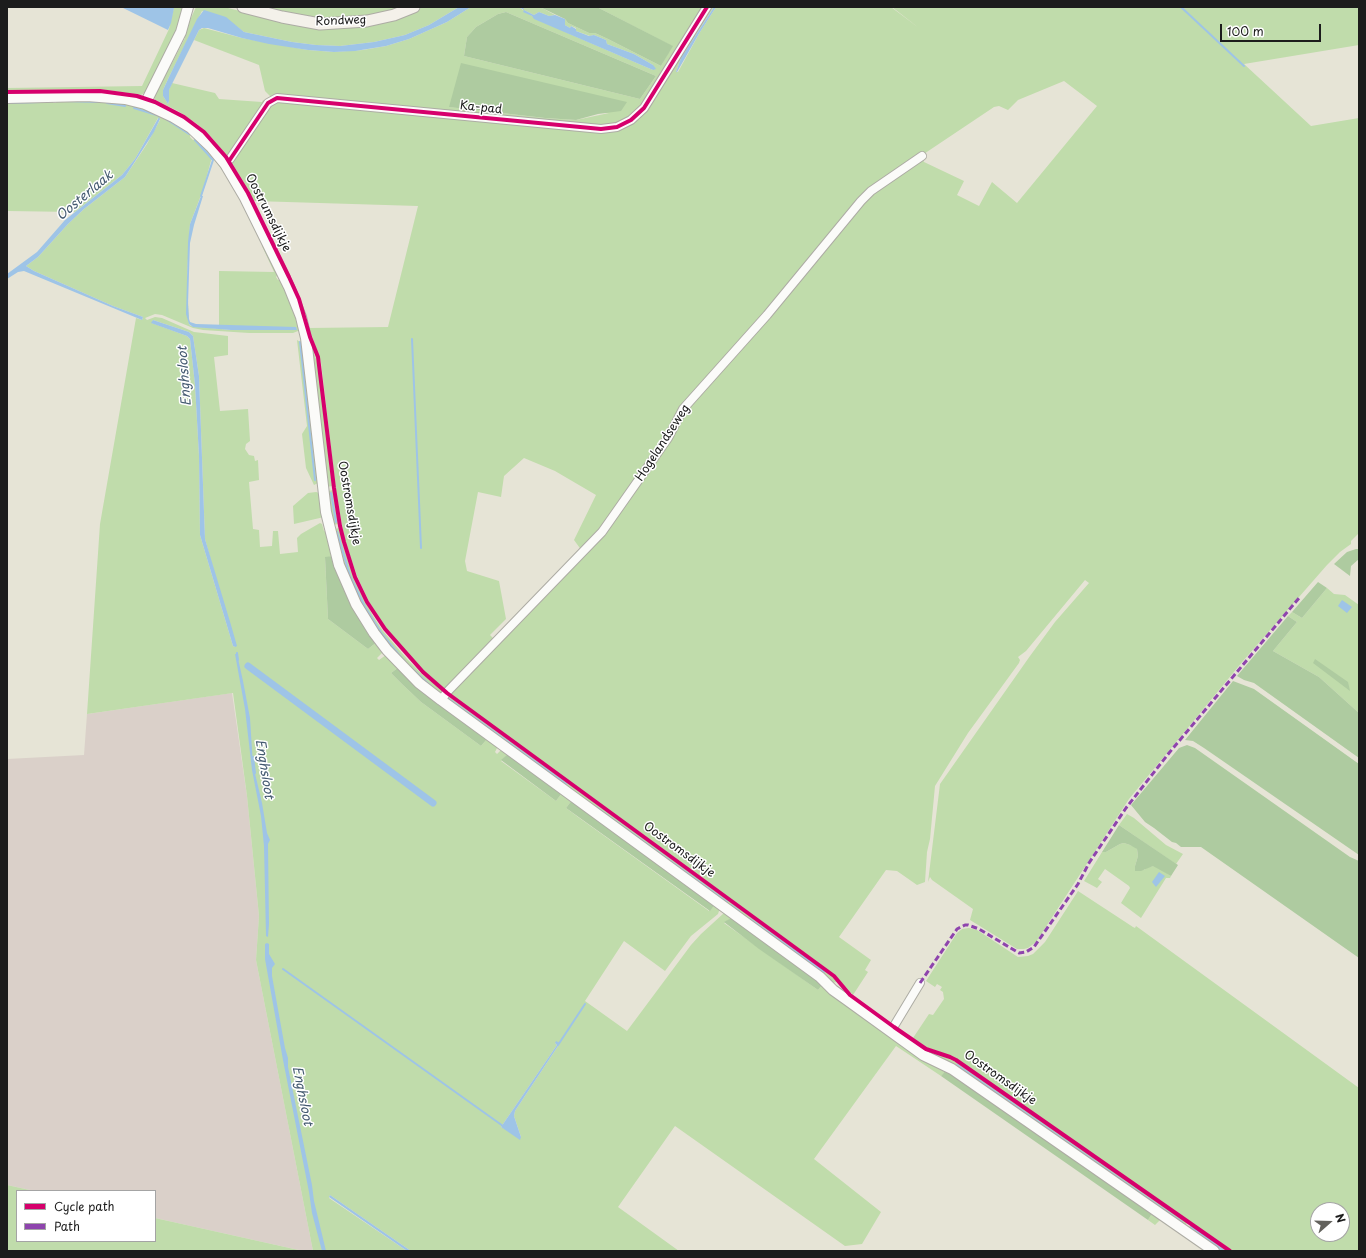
<!DOCTYPE html>
<html>
<head>
<meta charset="utf-8">
<style>
  body { margin:0 }
  #map { position:relative; width:1366px; height:1258px; overflow:hidden; background:#e6e4d6; font-family:"Playpen Sans",sans-serif }
  canvas { display:block }
  .frame { position:absolute; inset:0; border:8px solid #1c1c1c; pointer-events:none }
  .legend { position:absolute; left:16px; top:1190px; width:140px; height:52px; box-sizing:border-box; background:#fff; border:1px solid #a4a4a4; margin:0; padding:5px 7px; list-style:none; font-size:12px; color:#1c1c1c }
  .legend li { display:flex; align-items:center; gap:8px; height:20px }
  .legend b { width:20px; border:1px solid #a4a4a4 }
  .north { position:absolute; left:1310px; top:1202px; width:40px; height:40px; box-sizing:border-box; background:#fff; border:1px solid #a4a4a4; border-radius:50%; rotate:70deg; font-size:11px; font-weight:700; line-height:16px; text-align:center; color:#1c1c1c }
  .north::after { content:''; display:block; margin:auto; width:14px; height:18px; background:#63625d; clip-path:polygon(50% 0,100% 100%,50% 72%,0 100%) }
  .scale { position:absolute; left:1220px; top:24px; width:101px; height:18px; box-sizing:border-box; border:2px solid #1c1c1c; border-top:0; padding-left:5px; font-size:12px; line-height:14px; white-space:nowrap; color:#1c1c1c; -webkit-text-stroke:3px #fff; paint-order:stroke }
</style>
</head>
<body>
<div id="map">
<canvas width="1366" height="1258"></canvas>
<div class="frame"></div>
<ul class="legend">
<li><b style="height:5px;background:#d6006c"></b>Cycle path</li>
<li><b style="height:5px;background:#8e44ad"></b>Path</li>
</ul>
<div class="north">N</div>
<div class="scale">100 m</div>
</div>
<script>
const context = document.querySelector('canvas').getContext('2d');
context.lineJoin = 'round';
function paint(path, color) {
  context.fillStyle = color;
  context.fill(path, 'evenodd');
}
function shape(rows) {
  const path = new Path2D();
  for (const r of rows) {
    path.moveTo(r[0], r[1]);
    for (let i = 2; i < r.length; i += 2) path.lineTo(r[i], r[i + 1]);
  }
  return path;
}
function strokePath(path, color, width, dash) {
  context.strokeStyle = color;
  context.lineWidth = width;
  context.lineCap = dash ? 'butt' : 'round';
  context.setLineDash(dash || []);
  context.stroke(path);
}
function label(font, color, halo, rows, align = 'center') {
  context.font = font + ' "Playpen Sans",sans-serif';
  context.lineWidth = 3;
  context.setLineDash([]);
  context.textBaseline = 'middle';
  context.strokeStyle = halo;
  context.fillStyle = color;
  for (const [text, x, y, turn = 0] of rows) {
    context.save();
    context.translate(x, y);
    context.rotate((+turn || 0) * Math.PI / 180);
    context.textAlign = isNaN(turn) ? turn : align;
    if (halo) context.strokeText(text, 0, 0);
    context.fillText(text, 0, 0);
    context.restore();
  }
}
const industrial = shape([
  [232,693,247,796,259,916,256,960,313,1251,303,1251,155,1218,155,1191,34,1191,7,1185,7,759,84,755,87,714]
]);
const green = shape([
  [174,7,182,7,178,30,147,91,141,95,100,89,7,90,7,88,142,86,169,29],
  [196,7,224,7,268,18,313,26,417,10,423,7,459,7,429,25,405,35,374,42,340,46,316,45,292,42,244,32,236,26,202,11,169,77,163,90,163,96,168,104,169,101,168,92,172,83,215,93,219,99,262,102,263,100,267,102,227,156,212,138,197,124,178,111,155,100,154,96,165,70,169,69,185,38,183,36],
  [266,7,346,8,407,7,378,15,319,19,282,13],
  [471,7,519,7,523,10,523,7,543,7,542,8,555,15,549,16,539,12,534,15,524,10,532,16,572,35,653,70,653,65,634,54,607,44,606,40,594,35,590,36,576,31,576,28,571,26,570,28,565,25,565,19,568,23,589,33,595,33,608,39,661,66,672,46,597,7,705,7,635,115,609,127,335,101,327,99,306,97,272,98,265,91,259,65,194,40,199,30,204,28,242,38,308,50,334,52,363,50,386,46,409,39,447,22],
  [506,12,656,76,640,99,464,56,467,37,476,27,498,14],
  [449,107,609,113,576,120,545,118],
  [709,7,714,7,681,58,676,72,678,72,700,32,716,7,891,7,919,28,892,7,1359,7,1359,45,1244,64,1311,126,1359,118,1359,533,1351,541,1351,544,1340,552,1327,565,1243,661,1129,799,1036,942,1028,948,1024,949,1017,949,970,920,973,909,932,880,930,877,928,882,940,784,1030,656,1055,622,1089,583,1085,580,1026,651,1018,657,1020,660,1019,663,968,733,935,786,930,839,927,852,925,882,917,885,897,871,886,870,839,937,871,960,865,970,868,972,853,995,834,974,449,693,603,533,660,453,670,438,684,410,768,316,871,193,922,158,924,162,964,181,957,195,979,206,992,182,1017,203,1097,106,1064,81,1018,100,1008,110,999,106,994,107,870,190,860,200,765,315,681,409,666,437,614,514,594,539,582,551,574,540,596,495,555,471,524,458,504,476,501,497,478,492,465,561,467,571,499,581,506,619,490,635,495,640,446,690,423,671,386,628,369,602,357,576,345,541,342,525,336,491,321,362,309,328,388,327,418,206,254,201,231,161,270,105,277,101,601,131,618,128,631,123,645,109],
  [58,99,122,102,156,112,191,132,190,137,193,140,198,138,213,154,226,175,212,157,203,190,190,224,187,275,189,324,191,326,231,330,296,330,295,327,219,327,219,271,274,272,262,246,265,247,279,274,276,277,278,280,281,279,291,302,299,328,298,331,293,333,249,333,203,330,193,328,162,315,155,314,145,318,147,320,155,317,162,318,194,332,228,336,228,355,214,357,220,411,248,409,250,441,246,444,245,449,249,455,254,456,255,461,258,460,259,480,249,482,253,529,259,530,260,547,272,546,273,531,278,531,280,554,298,552,297,538,301,534,320,523,322,524,324,531,327,532,333,556,325,558,328,619,368,649,377,642,383,652,377,658,379,660,386,655,399,667,391,673,403,685,421,702,481,746,487,739,498,746,495,752,497,754,502,749,508,754,501,761,556,801,562,793,572,800,566,808,578,817,709,911,715,904,720,908,718,914,691,936,665,971,624,941,585,1001,627,1031,691,945,701,934,724,913,733,917,724,923,818,990,823,984,946,1070,941,1076,896,1046,814,1159,881,1212,862,1244,845,1246,675,1126,618,1207,679,1251,411,1251,330,1195,329,1198,407,1251,313,1251,256,960,259,916,247,796,233,693,87,714,100,524,136,318,142,320,143,317,113,306,34,271,26,266,38,257,68,224,84,209,125,177,147,144,160,120,158,118,135,159,122,175,75,212,7,211,7,101,53,100,53,103,56,103],
  [153,320,189,332,193,336,199,376,205,539,235,647,233,646,200,535,199,456,195,385,190,339,187,336,152,323],
  [555,1043,560,1043,515,1111,514,1116,521,1137,501,1127,557,1045],
  [297,340,303,344,318,483,314,485,306,468,302,434,307,426],
  [312,347,318,365,332,486,327,487],
  [333,490,338,524,334,525,332,524,328,491],
  [316,492,319,493,321,497,324,517,294,524,293,506,308,493],
  [339,528,343,545,354,578,360,591,373,616,383,631,407,659,422,674,444,692,441,694,418,677,380,635,362,608,341,556,335,529],
  [1327,588,1334,594,1345,595,1359,605,1359,713,1319,677,1273,651,1297,622,1288,616,1292,612,1302,618],
  [448,696,831,975,837,982,832,983,447,699],
  [1127,814,1134,818,1166,845,1183,854,1176,864,1119,825],
  [1124,843,1136,847,1137,849,1138,856,1135,866,1144,870,1148,867,1153,866,1157,866,1171,876,1170,878,1166,878,1141,918,1121,903,1130,888,1129,886,1105,869,1098,879,1102,882,1097,888,1084,881,1102,852,1106,852,1120,844],
  [1078,891,1133,927,1135,928,1136,926,1359,1088,1359,1251,1233,1251,954,1057,926,1047,913,1038,929,1014,933,1015,944,999,943,992,940,990,942,987,937,984,935,987,926,981,957,933,962,929,969,928,977,930,1018,957,1028,956,1033,954,1045,942],
  [1318,1210,1342,1210,1342,1234,1318,1234],
  [935,1053,954,1061,1188,1222,1185,1225,934,1056],
  [7,1185,34,1191,17,1191,17,1241,155,1241,155,1218,303,1251,7,1251],
  [1153,1212,1159,1216,1160,1220,1155,1225,1148,1220],
  [1191,1225,1227,1251,1219,1251,1189,1230,1188,1228]
]);
const forest = shape([
  [543,7,597,7,673,46,661,66,608,39,595,33,589,33,568,23,565,19,542,8],
  [506,12,656,76,640,99,464,56,467,37,476,27,498,14],
  [461,63,627,102,621,111,598,114,576,120,545,118,449,107],
  [1356,549,1359,549,1359,559,1351,566,1350,576,1334,564,1347,552],
  [333,556,377,642,368,649,328,619,325,557],
  [1318,582,1327,588,1302,618,1292,612],
  [1288,616,1297,622,1273,651,1319,677,1359,713,1359,758,1254,683,1244,680,1237,676],
  [1315,659,1348,682,1350,691,1313,663],
  [399,667,487,739,481,746,421,702,403,685,391,673],
  [1233,681,1254,689,1359,764,1359,855,1204,748,1193,741,1185,740],
  [1187,745,1195,748,1350,857,1359,861,1359,958,1201,847,1181,847,1176,843,1172,842,1154,828,1145,822,1131,805,1179,748],
  [508,754,562,793,556,801,501,760],
  [572,800,715,904,710,911,566,808],
  [1119,825,1178,865,1171,876,1153,866,1141,871,1135,871,1135,866,1138,856,1137,849,1130,845,1124,843,1120,844,1106,852,1102,852],
  [733,917,823,984,818,990,759,949,724,922],
  [946,1070,1153,1212,1148,1220,941,1076]
]);
const water = shape([
  [121,7,174,7,174,8,171,23,168,30],
  [459,7,471,7,447,22,409,39,386,46,355,51,334,52,308,50,269,44,242,38,208,28,202,28,199,30,169,90,169,101,168,104,163,96,163,90,169,77,197,19,204,10,226,17,244,32,292,42,316,45,340,46,374,42,405,35,429,25],
  [519,7,523,7,524,10,534,15,539,12,549,16,555,15,565,19,565,25,570,28,571,26,576,29,576,31,589,36,594,35,606,40,607,44,634,54,653,65,656,69,653,70,534,19,532,16,523,12,524,10],
  [714,7,716,7,700,32,677,72,676,72,681,58],
  [159,117,160,119,154,132,125,177,84,209,68,224,38,257,26,266,34,271,113,306,143,317,142,320,24,271,18,272,7,279,7,274,37,252,65,220,122,175,135,159],
  [201,196,203,196,194,225,190,243,188,304,189,319,190,322,196,324,296,327,297,330,231,330,193,327,189,324,186,314,188,242,190,224],
  [153,320,189,332,193,336,199,376,205,539,231,625,237,646,235,647,233,646,200,535,199,456,195,385,190,339,187,336,151,323],
  [1342,600,1352,607,1347,613,1338,606],
  [235,654,237,654,243,681,250,718,253,765,262,803,267,833,270,840,268,844,269,924,268,937,266,936,264,846,261,816,252,770,245,709],
  [1159,872,1165,876,1156,887,1152,882],
  [267,943,269,944,269,954,275,964,272,968,272,976,285,1048,288,1058,288,1067,312,1185,314,1201,326,1251,322,1251,312,1213,309,1192,283,1060,265,959,265,944],
  [556,1041,560,1043,515,1111,514,1116,521,1137,520,1140,501,1127,557,1045,555,1043],
  [330,1195,411,1251,407,1251,329,1197]
]);
const stream = shape([
  [1181,7,1244,66],
  [67,101,99,102],
  [7,103,40,102],
  [107,103,125,106],
  [134,108,160,116],
  [166,119,189,134],
  [195,140,213,160,201,196],
  [412,339,421,548],
  [300,342,315,480],
  [331,493,336,522],
  [337,532,350,576,365,607,382,634,405,662],
  [237,653,238,660],
  [408,665,433,688],
  [449,699,566,784],
  [253,757,255,773],
  [596,807,727,902],
  [731,905,739,911],
  [750,919,824,972],
  [283,969,503,1126],
  [558,1045,585,1004],
  [957,1065,1182,1222],
  [1191,1227,1224,1251]
]);
const canal = shape([
  [248,666,433,803]
]);
const minor = shape([
  [225,164,230,159,268,103,277,98,601,129,617,127,631,120,644,108,707,7],
  [441,700,448,691,602,532,668,438,683,409,767,315,861,201,871,191,922,156],
  [891,1031,920,983]
]);
const tertiary = shape([
  [7,98,87,96,125,99,145,104,173,117,191,128,211,147,225,164,245,198,289,287,301,317,306,338,326,512,339,565,356,604,374,633,387,650,419,683,441,700,820,977,833,990,847,1000,923,1055,952,1069,1214,1251],
  [145,104,181,32,188,7]
]);
const secondary = shape([
  [243,7,282,17,320,24,367,21,394,15,414,7]
]);
const quiet = shape([
  [920,983,957,929,965,925,968,925,979,929,1019,953,1026,952,1034,947,1078,884,1089,863,1126,808,1169,753,1299,598]
]);
const cycleway = shape([
  [7,92,100,91,137,96,155,102,184,117,204,132,226,157,248,193,289,277,299,299,310,337,318,357,334,488,340,526,344,542,355,577,367,602,385,629,423,672,447,693,834,976,850,995,894,1027,926,1049,950,1057,956,1060,1230,1251],
  [229,161,268,103,277,98,601,129,617,127,631,120,644,108,707,7]
]);
const streetNames = [
  ["Rondweg",341,21,-2],
  ["Ka-pad",481,108,6],
  ["Oostrumsdijkje",268,213,63],
  ["Hogelandseweg",663,443,-57],
  ["Oostromsdijkje",349,503,80],
  ["Oostromsdijkje",679,850,36],
  ["Oostromsdijkje",1000,1078,35]
];
const waterNames = [
  ["Oosterlaak",85,196,-40],
  ["Enghsloot",185,376,-94],
  ["Enghsloot",264,769,81],
  ["Enghsloot",302,1096,79]
];
paint(industrial, '#dad0c9');
paint(green, '#c0dcab');
paint(forest, '#aecba0');
paint(water, '#9ec4e7');
strokePath(stream, '#9ec4e7', 2);
strokePath(canal, '#9ec4e7', 7);
strokePath(minor, '#adaca4', 10);
strokePath(tertiary, '#adaca4', 12);
strokePath(secondary, '#adaca4', 13);
strokePath(minor, '#fbfbf9', 8);
strokePath(tertiary, '#fbfbf9', 10);
strokePath(secondary, '#f4f1ea', 11);
strokePath(quiet, '#8e44ad', 3, [6, 3]);
strokePath(cycleway, '#d6006c', 4);
label('12px', '#1c1c1c', '#fff', streetNames);
label('italic 13px', '#445a70', '#fff', waterNames);
</script>
</body>
</html>
